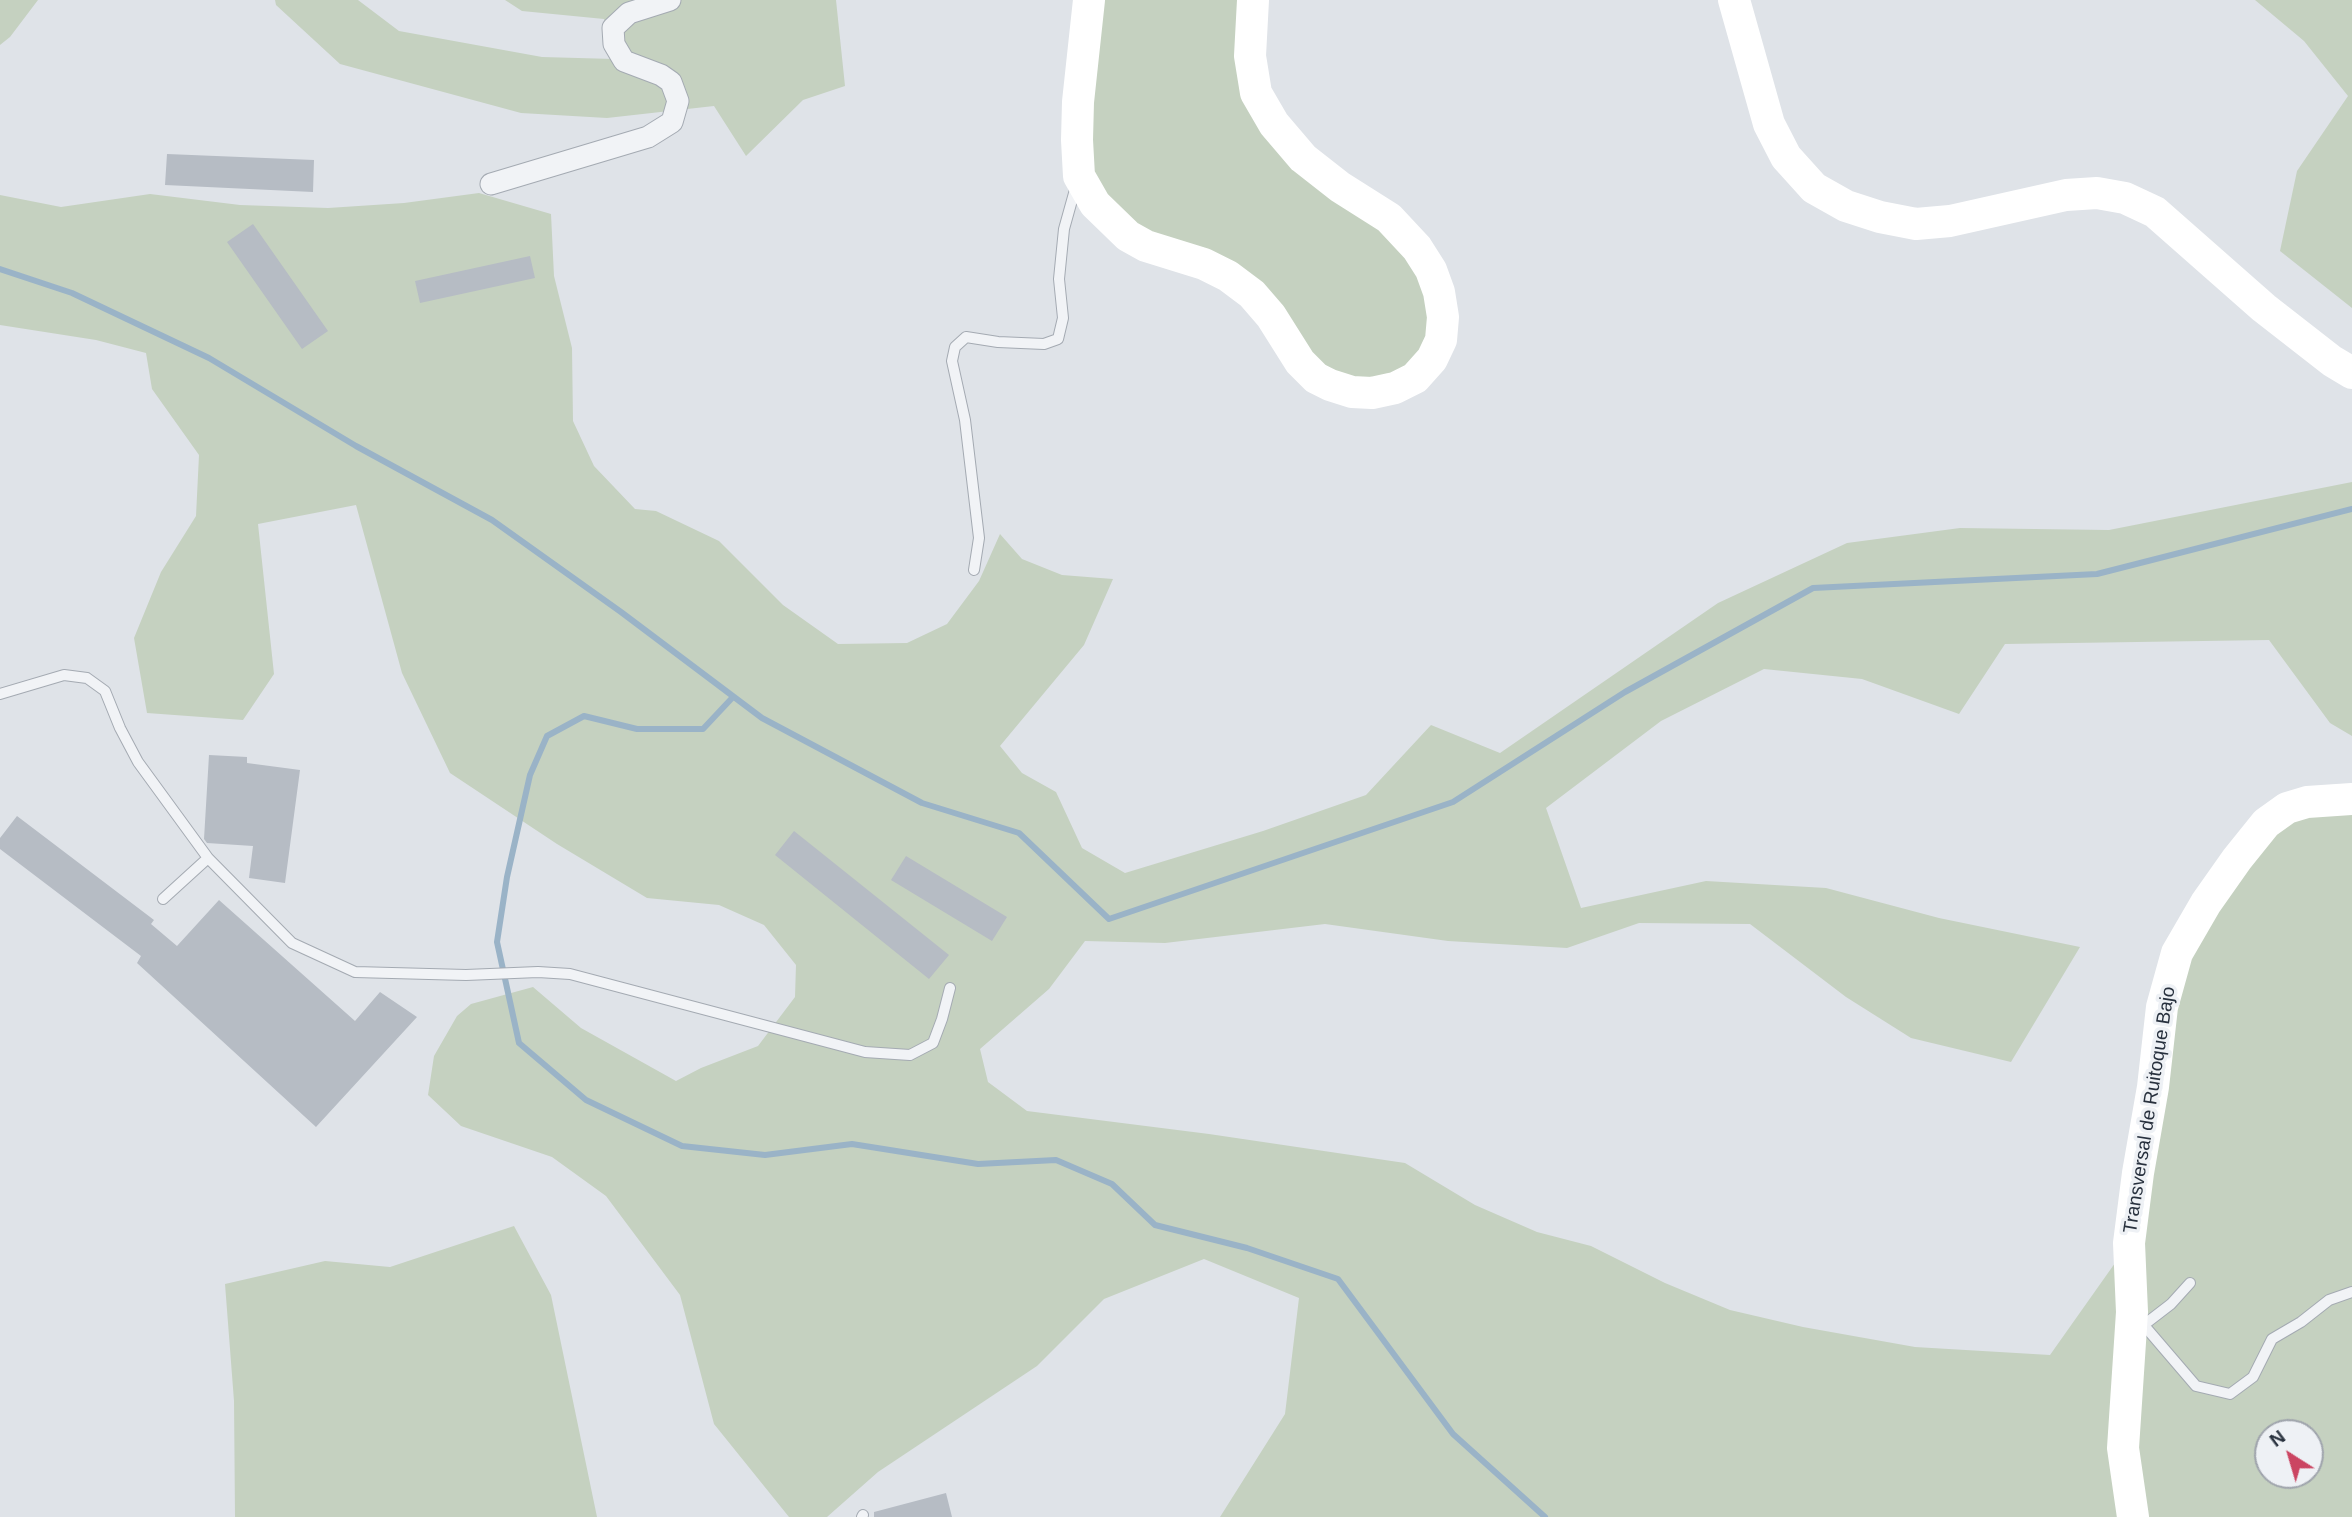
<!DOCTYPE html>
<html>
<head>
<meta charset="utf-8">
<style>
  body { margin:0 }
  #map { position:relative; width:2352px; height:1517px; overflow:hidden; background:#dfe3e8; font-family:Arial,sans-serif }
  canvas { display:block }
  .north { position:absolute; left:2254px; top:1419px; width:70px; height:70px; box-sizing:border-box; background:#eef1f5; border:2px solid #9fa4ac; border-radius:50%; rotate:323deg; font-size:19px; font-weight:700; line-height:28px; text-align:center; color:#28313e }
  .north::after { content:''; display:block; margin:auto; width:24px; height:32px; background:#cb4562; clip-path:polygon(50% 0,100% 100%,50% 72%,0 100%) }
</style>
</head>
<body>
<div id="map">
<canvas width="2352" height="1517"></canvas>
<div class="north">N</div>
</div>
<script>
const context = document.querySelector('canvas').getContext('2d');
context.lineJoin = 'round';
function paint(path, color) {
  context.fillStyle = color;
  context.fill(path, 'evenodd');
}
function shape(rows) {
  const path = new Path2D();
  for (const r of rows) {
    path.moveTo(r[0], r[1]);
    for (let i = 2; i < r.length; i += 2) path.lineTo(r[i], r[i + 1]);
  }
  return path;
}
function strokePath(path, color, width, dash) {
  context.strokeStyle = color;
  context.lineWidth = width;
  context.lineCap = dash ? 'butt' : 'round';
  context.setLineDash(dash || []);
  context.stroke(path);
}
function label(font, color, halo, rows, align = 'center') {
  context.font = font + ' Arial,sans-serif';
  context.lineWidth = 7;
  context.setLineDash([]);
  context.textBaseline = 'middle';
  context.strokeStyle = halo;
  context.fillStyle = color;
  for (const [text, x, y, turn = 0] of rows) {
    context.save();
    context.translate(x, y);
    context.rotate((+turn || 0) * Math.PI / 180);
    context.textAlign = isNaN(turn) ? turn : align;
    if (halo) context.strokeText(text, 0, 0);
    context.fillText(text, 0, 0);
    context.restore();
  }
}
const green = shape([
  [0,0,38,0,10,37,0,45],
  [275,0,358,0,399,31,542,57,614,59,604,19,522,11,505,0,836,0,845,86,803,100,746,156,714,106,607,118,521,113,340,64,276,5],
  [1091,0,1255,0,1258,89,1442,288,1418,374,1332,382,1273,312,1115,219,1079,136],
  [2255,0,2352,0,2352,308,2280,251,2297,171,2348,96,2304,41],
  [479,193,551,214,554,276,572,348,573,421,594,466,635,509,656,511,719,541,783,605,838,644,907,643,947,624,979,581,1000,534,1022,559,1062,575,1113,579,1084,645,1000,746,1022,773,1056,792,1082,848,1125,873,1263,831,1366,795,1431,725,1500,753,1718,603,1847,543,1960,528,2109,530,2352,482,2352,736,2330,723,2269,640,2005,644,1959,714,1862,679,1764,669,1661,721,1546,808,1581,908,1706,881,1826,888,1939,918,2080,947,2011,1062,1911,1038,1846,997,1750,924,1639,923,1567,948,1448,941,1325,924,1165,943,1085,941,1049,989,980,1049,988,1082,1027,1111,1209,1134,1405,1163,1475,1205,1537,1232,1591,1246,1665,1283,1730,1310,1803,1327,1915,1347,2050,1355,2132,1239,2162,1007,2266,823,2352,799,2352,1517,1220,1517,1285,1414,1299,1298,1204,1259,1104,1299,1037,1366,878,1472,827,1517,789,1517,714,1424,680,1295,606,1196,552,1157,461,1126,428,1095,434,1056,457,1016,471,1004,533,987,581,1028,676,1081,701,1068,758,1046,795,997,796,965,764,925,719,905,647,898,557,844,450,773,402,673,356,505,258,524,274,674,243,720,147,713,134,638,161,572,196,516,199,455,152,389,146,353,96,340,0,325,0,195,61,207,150,194,240,205,328,208,404,203],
  [2268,1433,2310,1433,2310,1475,2268,1475],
  [514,1226,551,1295,597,1517,235,1517,234,1401,225,1284,325,1261,390,1267]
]);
const stream = shape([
  [0,269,72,293,209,358,356,446,492,520,621,612,762,718,922,803,1019,833,1109,919,1453,802,1625,692,1813,588,2097,574,2352,509],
  [733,697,703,729,637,729,584,716,547,736,530,775,507,877,497,942,519,1043,586,1100,682,1146,765,1155,852,1144,978,1164,1056,1160,1112,1184,1155,1225,1247,1248,1338,1279,1453,1434,1545,1517]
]);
const building = shape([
  [167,154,314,160,313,192,165,185],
  [253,224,328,331,302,349,227,242],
  [530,256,535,278,420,303,415,281],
  [209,755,247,757,247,763,300,770,285,883,249,878,253,846,207,843,204,839],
  [17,816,154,920,151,924,177,946,219,900,355,1021,380,992,417,1017,316,1127,137,963,141,956,0,849,0,838],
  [794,831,949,955,929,979,775,855],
  [906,856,1007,917,992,941,891,880],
  [946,1493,952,1517,874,1517,874,1512]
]);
const lane = shape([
  [974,570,979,538,965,420,952,361,955,347,966,337,998,342,1044,344,1058,339,1063,318,1059,279,1064,229,1076,186],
  [0,694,64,675,87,678,105,691,120,728,138,762,208,858,292,943,355,972,466,975,538,972,570,974,865,1052,910,1055,933,1043,942,1019,950,988],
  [163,899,208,858],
  [2136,1316,2196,1386,2230,1394,2253,1377,2272,1339,2301,1322,2329,1300,2352,1292],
  [2145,1324,2171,1304,2190,1283],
  [862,1517,863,1515]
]);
const street = shape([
  [491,184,648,137,672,122,678,101,671,82,661,75,624,61,614,44,613,28,629,13,670,0]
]);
const secondary = shape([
  [1089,0,1078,102,1077,140,1079,176,1095,204,1128,236,1146,246,1204,264,1228,276,1252,294,1271,316,1300,362,1316,378,1330,385,1352,392,1372,393,1395,388,1415,378,1432,359,1441,340,1443,317,1439,292,1431,270,1417,248,1389,218,1340,187,1303,158,1274,124,1256,93,1250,56,1253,0],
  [1734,0,1769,124,1786,157,1814,188,1846,206,1880,217,1916,224,1950,221,2066,195,2097,193,2125,198,2155,212,2264,308,2332,361,2352,373],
  [2133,1517,2123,1448,2132,1312,2129,1243,2138,1173,2153,1087,2162,1007,2177,953,2206,903,2237,859,2266,823,2287,808,2307,802,2352,799]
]);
const streetNames = [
  ["Transversal de Ruitoque Bajo",2150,1110,-81]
];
paint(green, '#c5d1c0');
strokePath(stream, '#9ab3c7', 6);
paint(building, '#b6bcc4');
strokePath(lane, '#a4aab2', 12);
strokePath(street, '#a4aab2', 23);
strokePath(lane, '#f1f3f6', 10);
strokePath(street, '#f1f3f6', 21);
strokePath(secondary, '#fff', 32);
label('19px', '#28313e', '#eef1f5', streetNames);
</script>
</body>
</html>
